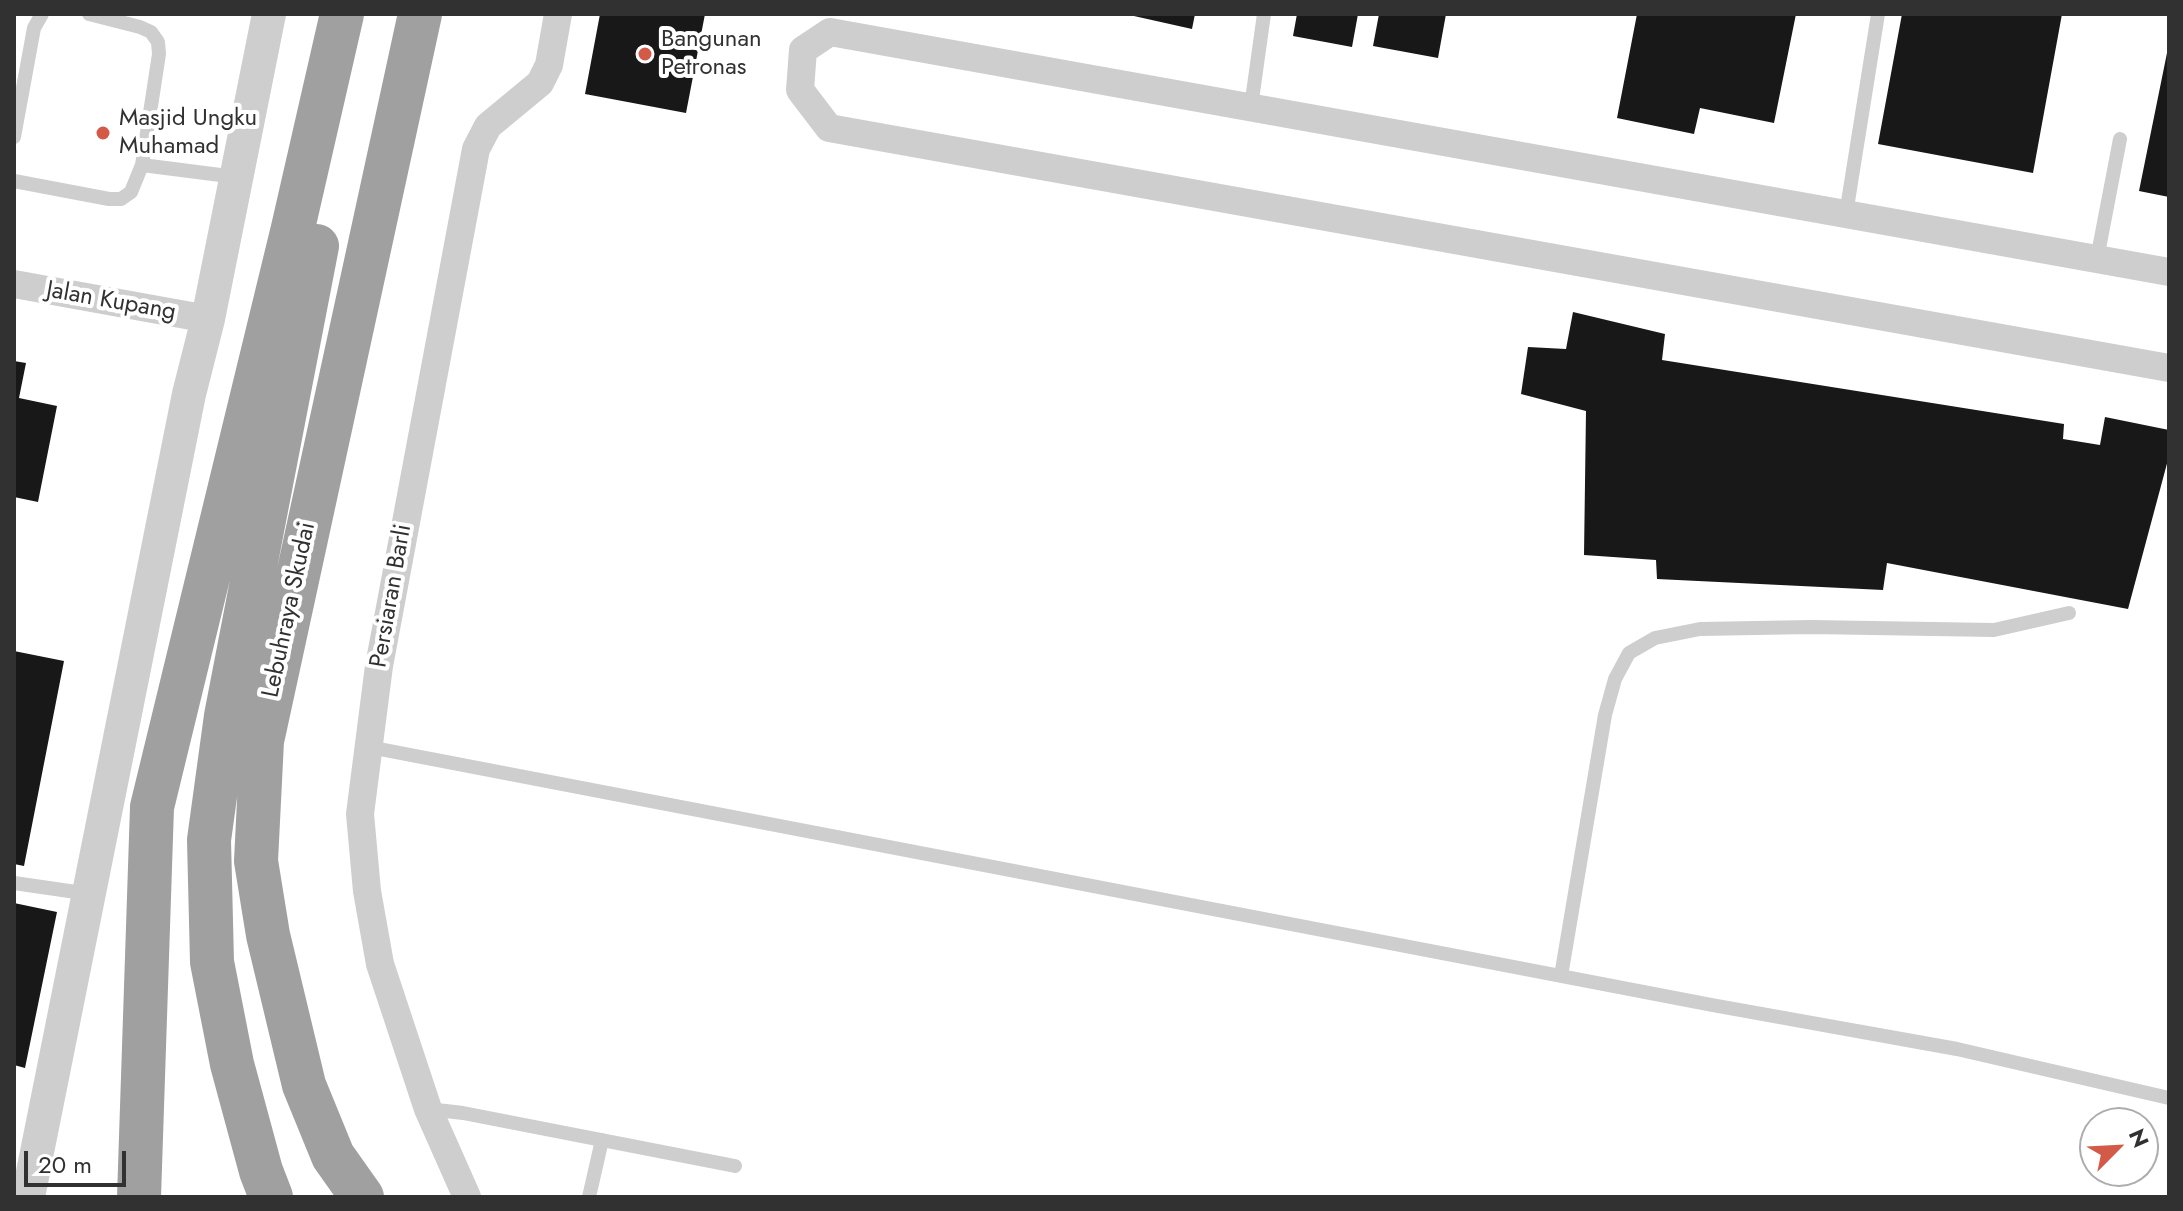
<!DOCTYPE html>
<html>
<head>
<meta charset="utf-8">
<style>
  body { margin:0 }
  #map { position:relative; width:2183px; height:1211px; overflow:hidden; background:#fff; font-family:Jost,sans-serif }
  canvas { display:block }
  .frame { position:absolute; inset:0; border:16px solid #313131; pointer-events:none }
  .north { position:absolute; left:2079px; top:1107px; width:80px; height:80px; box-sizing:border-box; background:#fff; border:2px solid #adadad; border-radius:50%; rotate:66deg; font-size:22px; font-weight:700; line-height:32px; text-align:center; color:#313131 }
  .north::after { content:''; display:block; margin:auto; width:28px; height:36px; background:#d45a48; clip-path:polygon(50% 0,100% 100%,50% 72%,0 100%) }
  .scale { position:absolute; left:24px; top:1151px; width:102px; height:36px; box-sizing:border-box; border:4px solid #313131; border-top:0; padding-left:10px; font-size:24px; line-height:28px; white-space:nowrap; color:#313131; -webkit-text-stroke:6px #fff; paint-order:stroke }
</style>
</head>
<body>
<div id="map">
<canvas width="2183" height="1211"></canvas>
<div class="frame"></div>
<div class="north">N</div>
<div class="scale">20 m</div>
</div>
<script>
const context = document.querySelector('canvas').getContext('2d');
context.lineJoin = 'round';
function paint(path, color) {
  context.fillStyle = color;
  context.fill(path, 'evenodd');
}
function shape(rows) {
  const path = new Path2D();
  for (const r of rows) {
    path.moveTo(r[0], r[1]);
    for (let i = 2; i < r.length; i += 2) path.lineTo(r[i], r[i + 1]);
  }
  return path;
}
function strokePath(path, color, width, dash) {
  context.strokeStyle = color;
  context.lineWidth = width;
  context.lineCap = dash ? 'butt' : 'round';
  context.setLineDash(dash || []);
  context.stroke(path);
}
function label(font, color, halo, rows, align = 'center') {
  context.font = font + ' Jost,sans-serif';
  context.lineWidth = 8;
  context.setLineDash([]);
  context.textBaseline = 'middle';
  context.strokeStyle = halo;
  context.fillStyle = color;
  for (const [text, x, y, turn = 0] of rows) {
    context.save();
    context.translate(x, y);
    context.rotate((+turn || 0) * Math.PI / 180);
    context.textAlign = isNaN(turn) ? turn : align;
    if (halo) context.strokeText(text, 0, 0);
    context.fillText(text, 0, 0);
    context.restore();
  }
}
const building = shape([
  [600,14,705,14,686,113,585,94],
  [1125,14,1195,14,1192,29],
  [1297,14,1358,14,1352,47,1293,36],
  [1379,14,1446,14,1438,58,1373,46],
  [1637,14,1796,14,1774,123,1700,108,1694,134,1617,118],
  [1902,14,2062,14,2033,173,1878,144],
  [2168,48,2169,48,2169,197,2139,191],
  [1573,312,1665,334,1662,360,2064,424,2063,439,2100,445,2105,417,2169,430,2169,456,2128,609,1887,563,1883,590,1657,579,1656,560,1584,555,1586,411,1521,394,1528,347,1566,349],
  [14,361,26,363,19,398,57,406,38,502,14,497],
  [14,651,64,661,24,866,14,864],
  [14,903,57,912,25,1068,14,1065]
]);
const service = shape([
  [89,14,140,27,151,32,158,42,159,54,142,165],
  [1251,107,1264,14],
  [14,137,34,28,42,14],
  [14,181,109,199,121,199,131,192,142,165,236,177],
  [1846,214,1878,14],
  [2097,259,2120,139],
  [369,747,1712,1005,1957,1049,2169,1098],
  [14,883,90,894],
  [1561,976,1605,715,1615,679,1629,653,1655,638,1700,629,1811,627,1994,630,2069,613],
  [428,1109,463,1113,735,1166],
  [589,1197,602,1140]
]);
const minor = shape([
  [2169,272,830,32,803,50,800,90,829,128,2169,368],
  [14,284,208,319],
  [467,1197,428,1109,380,964,367,891,360,814,379,666,476,149,488,126,540,83,549,65,558,14]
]);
const tertiary = shape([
  [28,1197,189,394,208,319,269,14]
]);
const trunk = shape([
  [139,1197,152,807,293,228,342,14],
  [271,1197,261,1171,232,1064,212,962,209,840,226,716,317,246],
  [362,1197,333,1156,304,1085,268,935,256,861,262,741,420,14]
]);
const markers = [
  [645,54,8,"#d45a48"],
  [103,133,8,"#d45a48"]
];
const poiNames = [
  ["Bangunan",661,40],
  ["Petronas",661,68],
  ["Masjid Ungku",119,119],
  ["Muhamad",119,147]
];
const streetNames = [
  ["Jalan Kupang",111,302,10],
  ["Persiaran Barli",392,596,-80],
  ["Lebuhraya Skudai",290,610,-78]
];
paint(building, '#181818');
strokePath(service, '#cecece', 14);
strokePath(minor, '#cecece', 28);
strokePath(tertiary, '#cecece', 34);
strokePath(trunk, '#a0a0a0', 44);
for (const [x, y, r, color] of markers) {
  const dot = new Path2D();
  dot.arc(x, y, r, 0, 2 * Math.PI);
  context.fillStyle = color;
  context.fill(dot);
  strokePath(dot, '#fff', 3);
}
label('24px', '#313131', '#fff', poiNames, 'left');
label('24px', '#313131', '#fff', streetNames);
</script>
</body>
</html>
